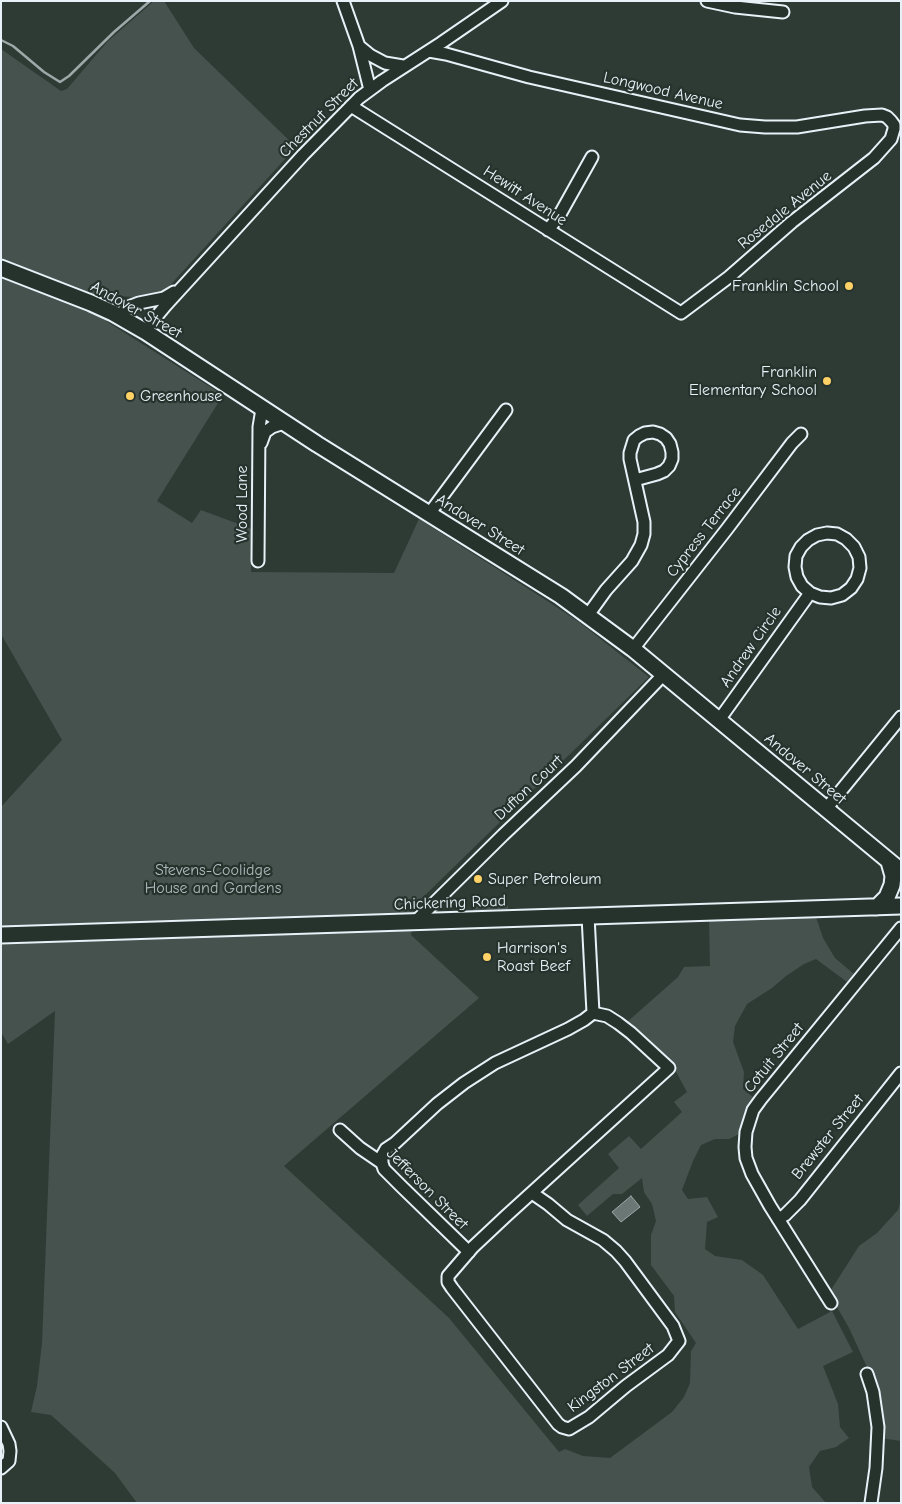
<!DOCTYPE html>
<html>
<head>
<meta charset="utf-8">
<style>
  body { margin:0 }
  #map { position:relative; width:902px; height:1504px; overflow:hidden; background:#2e3b35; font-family:"Comic Neue",sans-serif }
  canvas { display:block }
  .frame { position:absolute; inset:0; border:2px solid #e8f1f8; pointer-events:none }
</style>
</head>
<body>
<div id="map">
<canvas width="902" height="1504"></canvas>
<div class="frame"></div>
</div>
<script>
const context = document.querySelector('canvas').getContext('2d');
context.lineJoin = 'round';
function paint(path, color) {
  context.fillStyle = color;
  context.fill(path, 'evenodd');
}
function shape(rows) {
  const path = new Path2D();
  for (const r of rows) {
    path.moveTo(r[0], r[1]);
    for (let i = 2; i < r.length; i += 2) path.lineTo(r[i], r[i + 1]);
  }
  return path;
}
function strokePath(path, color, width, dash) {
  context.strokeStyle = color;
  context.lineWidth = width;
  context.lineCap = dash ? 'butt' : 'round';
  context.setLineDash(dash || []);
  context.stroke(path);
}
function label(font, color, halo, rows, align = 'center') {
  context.font = font + ' "Comic Neue",sans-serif';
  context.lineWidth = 4.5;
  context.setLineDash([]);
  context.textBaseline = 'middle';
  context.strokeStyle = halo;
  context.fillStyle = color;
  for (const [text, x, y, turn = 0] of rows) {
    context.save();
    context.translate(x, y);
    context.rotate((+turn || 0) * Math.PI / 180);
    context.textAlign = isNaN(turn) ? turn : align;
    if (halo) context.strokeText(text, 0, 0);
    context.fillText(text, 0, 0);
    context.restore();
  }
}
const green = shape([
  [154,1,164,1,194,48,296,147,164,292,146,298,119,296,106,321,223,395,157,501,192,523,201,510,252,529,251,572,394,573,419,519,552,604,579,622,649,677,417,903,411,935,479,998,284,1166,449,1318,559,1452,565,1449,583,1456,610,1458,672,1412,684,1397,690,1383,691,1351,696,1343,675,1312,674,1296,651,1265,651,1235,656,1221,652,1204,644,1192,642,1178,622,1194,613,1194,587,1216,578,1205,619,1168,608,1154,629,1136,641,1149,682,1112,674,1102,687,1092,674,1068,677,1066,626,1023,678,977,684,967,710,966,709,920,816,917,823,938,835,958,854,974,847,982,816,959,804,964,786,976,772,988,747,1004,735,1026,733,1042,744,1072,743,1089,754,1098,742,1123,739,1134,729,1139,715,1139,701,1145,693,1161,682,1190,688,1199,707,1197,718,1217,707,1222,705,1249,715,1256,742,1260,763,1275,798,1329,832,1311,853,1352,823,1366,838,1404,840,1427,849,1438,836,1447,820,1451,809,1467,812,1487,826,1503,137,1503,115,1473,51,1415,31,1412,37,1386,42,1343,55,1011,8,1044,1,1032,1,807,62,740,1,634,1,49,61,91,67,89,108,41],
  [503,902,508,906,508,911,474,912,473,911,473,910,480,903],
  [901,1200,901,1441,880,1438,872,1378,849,1328,829,1293,859,1246,877,1233,898,1210]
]);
const water = shape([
  [631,1196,640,1207,621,1222,612,1212,631,1196]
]);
const stream = shape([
  [1,40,13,46,44,72,60,82,69,76,114,32,150,1]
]);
const minor = shape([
  [343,1,359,46,370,55,385,63,403,66],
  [707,1,735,7,783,12],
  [359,46,370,90],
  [351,106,681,313,729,277,792,222,874,158,891,139,894,129,894,125,891,121,887,117,882,115,865,116,797,127,765,127,740,125,529,77,446,54,429,51],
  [548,230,559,216,592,157],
  [119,317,126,308,139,303,164,298,174,292],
  [146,332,151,323,166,305,303,155,359,98,382,81,441,43,502,1],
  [261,443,265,432,272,427,284,423],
  [429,514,506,410],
  [258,561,259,427,262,409],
  [588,615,606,590,632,561,641,545,644,534,644,522,630,459,630,453,634,440,639,436,645,433,653,432,660,434,666,438,670,444,672,452,672,459,669,466,664,471,657,474,635,480],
  [633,649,727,529,792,443,801,434],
  [719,720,810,593,820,597,831,598,842,595,851,588,857,579,860,568,859,557,854,547,846,539,837,534,827,533,817,535,808,540,801,547,796,556,795,567,797,577,802,586,810,593],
  [826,809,901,717],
  [415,922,503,835,576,766,663,675],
  [340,1130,360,1148,382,1163,384,1169,401,1186,469,1252],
  [382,1163,382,1156,386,1149,395,1143,437,1104,464,1083,495,1063,568,1029,584,1020,593,1013,588,916],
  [532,1193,548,1204,567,1220,603,1240,616,1251,625,1261,673,1326,679,1341,668,1355,626,1386,589,1417,569,1429,562,1427,558,1424,452,1288,448,1282,448,1276,473,1247,506,1216,669,1068,631,1033,618,1023,607,1016,593,1013],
  [778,1219,785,1215,800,1200,901,1073],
  [831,1303,770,1206,752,1174,746,1158,745,1147,746,1132,753,1110,761,1099,901,928],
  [867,1374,873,1392,878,1427,876,1468,871,1503],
  [1,1427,9,1444,10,1451,9,1461,1,1468]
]);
const major = shape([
  [1,268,91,303,113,313,146,332,317,444,561,596,633,649,901,871],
  [877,907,887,897,892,885,893,876,889,862],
  [1,935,901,906]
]);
const markers = [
  [849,286,5,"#ffd166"],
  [827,381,5,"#ffd166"],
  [130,396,5,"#ffd166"],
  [478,879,5,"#ffd166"],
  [487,957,5,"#ffd166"]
];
const streetNames = [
  ["Longwood Avenue",663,91,13],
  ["Chestnut Street",319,118,-45],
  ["Hewitt Avenue",525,196,33],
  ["Rosedale Avenue",785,210,-39],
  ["Andover Street",136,310,29],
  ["Wood Lane",242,504,-90],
  ["Andover Street",480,525,32],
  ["Cypress Terrace",704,532,-52],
  ["Andrew Circle",751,647,-55],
  ["Andover Street",805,769,40],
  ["Dufton Court",529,788,-43],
  ["Chickering Road",450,903,-2],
  ["Cotuit Street",774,1058,-51],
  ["Brewster Street",828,1137,-51],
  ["Jefferson Street",427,1189,45],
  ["Kingston Street",611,1378,-37]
];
const poiNames = [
  ["Franklin School",839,286,"right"],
  ["Franklin",817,372,"right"],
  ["Elementary School",817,390,"right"],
  ["Greenhouse",140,396],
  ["Super Petroleum",488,879],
  ["Harrison's",497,948],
  ["Roast Beef",497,966]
];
const parkNames = [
  ["Stevens-Coolidge",213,870],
  ["House and Gardens",213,888]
];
paint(green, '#45524e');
paint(water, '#6b7775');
strokePath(water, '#9da8a9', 1);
strokePath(stream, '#9da8a9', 2.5);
strokePath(minor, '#e8f1f8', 15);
strokePath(major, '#e8f1f8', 19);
strokePath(minor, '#26332d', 11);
strokePath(major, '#26332d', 15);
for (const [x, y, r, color] of markers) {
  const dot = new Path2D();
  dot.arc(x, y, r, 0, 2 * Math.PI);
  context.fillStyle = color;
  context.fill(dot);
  strokePath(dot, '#26332d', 2);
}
label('16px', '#e8f1f8', '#26332d', streetNames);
label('16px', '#e8f1f8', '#26332d', poiNames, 'left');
label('16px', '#afb9bc', '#26332d', parkNames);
</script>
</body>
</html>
